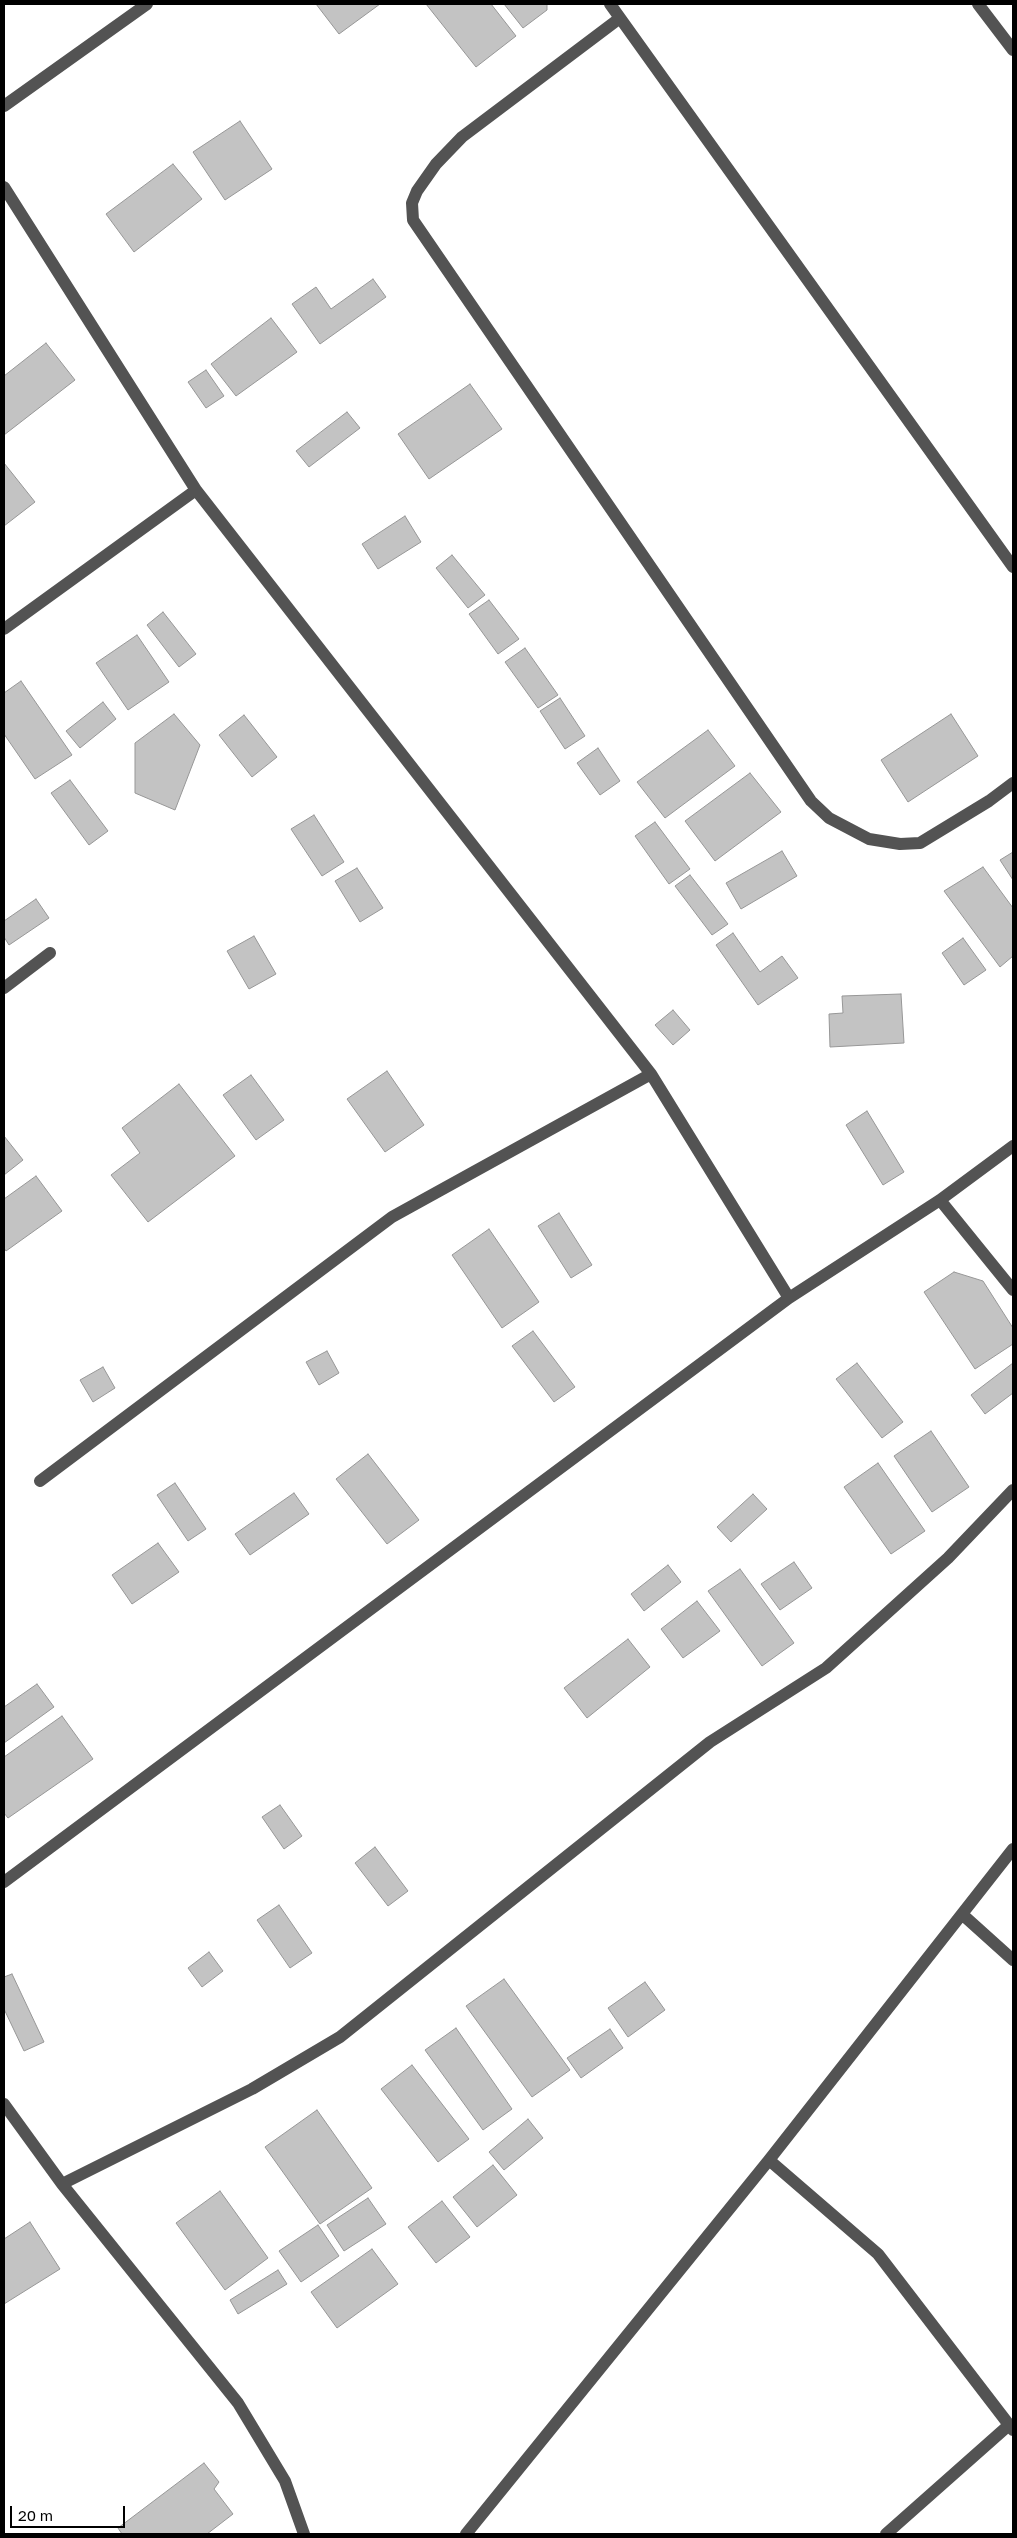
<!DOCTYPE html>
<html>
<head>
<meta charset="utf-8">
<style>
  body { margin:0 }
  #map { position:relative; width:1017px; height:2538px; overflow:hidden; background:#fff; font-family:"Golos Text",sans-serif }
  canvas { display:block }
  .frame { position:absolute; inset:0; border:5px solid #000; pointer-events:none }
  .scale { position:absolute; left:10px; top:2506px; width:115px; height:22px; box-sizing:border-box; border:2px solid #000; border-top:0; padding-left:6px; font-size:15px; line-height:18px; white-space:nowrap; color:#000; -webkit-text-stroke:4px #fff; paint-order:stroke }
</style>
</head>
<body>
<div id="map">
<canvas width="1017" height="2538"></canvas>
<div class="frame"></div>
<div class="scale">20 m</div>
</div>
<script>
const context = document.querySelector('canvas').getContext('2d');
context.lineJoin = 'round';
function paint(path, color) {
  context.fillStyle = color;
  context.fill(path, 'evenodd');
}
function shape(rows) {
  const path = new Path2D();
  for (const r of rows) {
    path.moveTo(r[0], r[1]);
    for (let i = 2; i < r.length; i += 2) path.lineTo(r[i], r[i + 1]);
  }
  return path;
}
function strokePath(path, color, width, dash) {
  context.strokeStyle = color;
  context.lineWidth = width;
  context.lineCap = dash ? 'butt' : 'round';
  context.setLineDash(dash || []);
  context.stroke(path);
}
const building = shape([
  [316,4,380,4,339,34,316,4],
  [426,4,491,4,516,36,476,67,426,4],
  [504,4,547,4,547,10,523,28,504,4],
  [240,121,272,169,225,200,193,152,240,121],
  [173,164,202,199,134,252,106,214,173,164],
  [373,279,386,297,320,344,292,304,316,287,331,309,373,279],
  [271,318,297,352,236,396,211,364,271,318],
  [46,343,75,380,4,435,4,376,46,343],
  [206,370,224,396,206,408,188,382,206,370],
  [470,384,502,429,429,479,398,434,470,384],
  [347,412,360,428,309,467,296,451,347,412],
  [4,463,35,502,4,526,4,463],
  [405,516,421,542,378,569,362,544,405,516],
  [452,555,485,595,468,608,436,568,452,555],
  [489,600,519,639,498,654,469,614,489,600],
  [163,612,196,654,179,667,147,625,163,612],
  [137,635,169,682,128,710,96,663,137,635],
  [525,648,558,695,538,708,505,662,525,648],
  [21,681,72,755,35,779,4,734,4,693,21,681],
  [560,698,585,736,565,749,540,711,560,698],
  [103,702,116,719,80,748,66,731,103,702],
  [174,714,200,745,175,810,135,793,135,743,174,714],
  [951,714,978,756,908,802,881,760,951,714],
  [244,715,277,757,252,777,219,735,244,715],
  [708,730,735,766,665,818,637,782,708,730],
  [598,748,620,781,600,795,577,763,598,748],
  [750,773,781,812,715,861,685,821,750,773],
  [70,780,108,831,89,845,51,793,70,780],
  [314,815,344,862,322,876,291,829,314,815],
  [655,822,690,869,669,884,635,836,655,822],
  [782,851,797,876,741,909,726,883,782,851],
  [1013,852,1013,880,1000,860,1013,852],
  [983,867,1013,908,1013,956,1000,967,944,891,983,867],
  [357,868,383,908,360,922,335,881,357,868],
  [690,875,728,924,712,935,675,886,690,875],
  [36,899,49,918,9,945,4,937,4,921,36,899],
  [733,933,760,972,782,956,798,978,758,1005,716,945,733,933],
  [254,936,276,974,249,989,227,951,254,936],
  [963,938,986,970,964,985,942,953,963,938],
  [901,994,904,1043,830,1047,829,1014,843,1013,842,996,901,994],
  [673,1010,690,1030,673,1045,655,1025,673,1010],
  [387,1071,424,1125,385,1152,347,1099,387,1071],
  [251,1075,284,1120,256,1140,223,1095,251,1075],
  [179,1084,235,1156,148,1222,111,1175,140,1153,122,1128,179,1084],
  [867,1111,904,1172,883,1185,846,1125,867,1111],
  [4,1136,23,1160,4,1175,4,1136],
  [36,1176,62,1211,6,1251,4,1248,4,1199,36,1176],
  [559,1213,592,1265,571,1278,538,1226,559,1213],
  [489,1229,539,1302,502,1328,452,1255,489,1229],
  [954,1272,983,1281,1013,1328,1013,1344,975,1369,924,1292,954,1272],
  [533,1331,575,1387,554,1402,512,1346,533,1331],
  [327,1351,339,1373,319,1385,306,1362,327,1351],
  [857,1363,903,1422,882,1438,836,1379,857,1363],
  [1013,1363,1013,1393,985,1414,971,1395,1013,1363],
  [103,1367,115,1388,93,1402,80,1380,103,1367],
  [931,1431,969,1487,932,1512,894,1456,931,1431],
  [368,1454,419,1520,387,1544,336,1479,368,1454],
  [878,1463,925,1531,891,1554,844,1487,878,1463],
  [175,1483,206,1529,188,1541,157,1495,175,1483],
  [294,1493,309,1514,250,1555,235,1534,294,1493],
  [753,1494,767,1509,731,1542,717,1527,753,1494],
  [158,1543,179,1572,132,1604,112,1575,158,1543],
  [794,1562,812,1588,780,1610,761,1584,794,1562],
  [668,1565,681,1582,644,1611,631,1594,668,1565],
  [740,1569,794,1643,762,1666,708,1591,740,1569],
  [697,1601,720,1631,683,1658,661,1629,697,1601],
  [628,1639,650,1667,587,1718,564,1688,628,1639],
  [37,1684,54,1707,4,1743,4,1707,37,1684],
  [62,1716,93,1759,8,1818,4,1813,4,1757,62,1716],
  [280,1805,302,1836,284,1849,262,1817,280,1805],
  [375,1847,408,1891,388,1906,355,1863,375,1847],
  [279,1905,312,1953,290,1968,257,1920,279,1905],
  [209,1952,223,1971,202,1987,188,1968,209,1952],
  [12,1974,44,2042,24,2051,4,2009,4,1977,12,1974],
  [504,1979,570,2070,532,2097,466,2006,504,1979],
  [645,1982,665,2010,628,2037,608,2008,645,1982],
  [456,2028,512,2109,483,2130,425,2050,456,2028],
  [610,2029,623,2048,581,2078,567,2058,610,2029],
  [412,2065,469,2139,438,2162,381,2089,412,2065],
  [317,2110,372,2188,320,2224,265,2147,317,2110],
  [528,2119,543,2138,504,2170,489,2152,528,2119],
  [493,2165,517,2195,477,2227,453,2197,493,2165],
  [220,2191,268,2258,225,2290,176,2223,220,2191],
  [368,2198,386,2224,344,2251,327,2225,368,2198],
  [442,2201,470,2237,436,2263,408,2227,442,2201],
  [30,2222,60,2269,4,2304,4,2239,30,2222],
  [318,2225,339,2256,301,2282,279,2251,318,2225],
  [372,2249,398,2284,337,2328,311,2292,372,2249],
  [278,2270,287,2284,238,2314,230,2300,278,2270],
  [204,2463,219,2482,214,2489,233,2514,207,2534,122,2534,118,2528,204,2463]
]);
const minor = shape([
  [610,4,1013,567],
  [978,4,1013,50],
  [620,18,462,137,436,164,417,191,412,203,413,220,811,801,829,818,869,839,900,844,920,843,989,801,1013,783],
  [4,106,147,4],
  [4,187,196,490,651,1074,789,1298],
  [4,629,196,490],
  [4,988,50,953],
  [940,1200,1013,1290],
  [40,1481,392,1217,651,1074],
  [4,1882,789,1298,940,1200,1013,1146],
  [963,1915,1013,1960],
  [4,2104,62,2184,238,2403,285,2481,304,2534],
  [769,2160,878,2254,1013,2430],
  [62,2184,252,2089,340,2037,710,1742,826,1668,948,1558,1013,1490],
  [466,2534,769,2160,1013,1849],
  [886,2534,1009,2425]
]);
paint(building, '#c3c3c3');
strokePath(building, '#979797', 1);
strokePath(minor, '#535353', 12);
</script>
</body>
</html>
